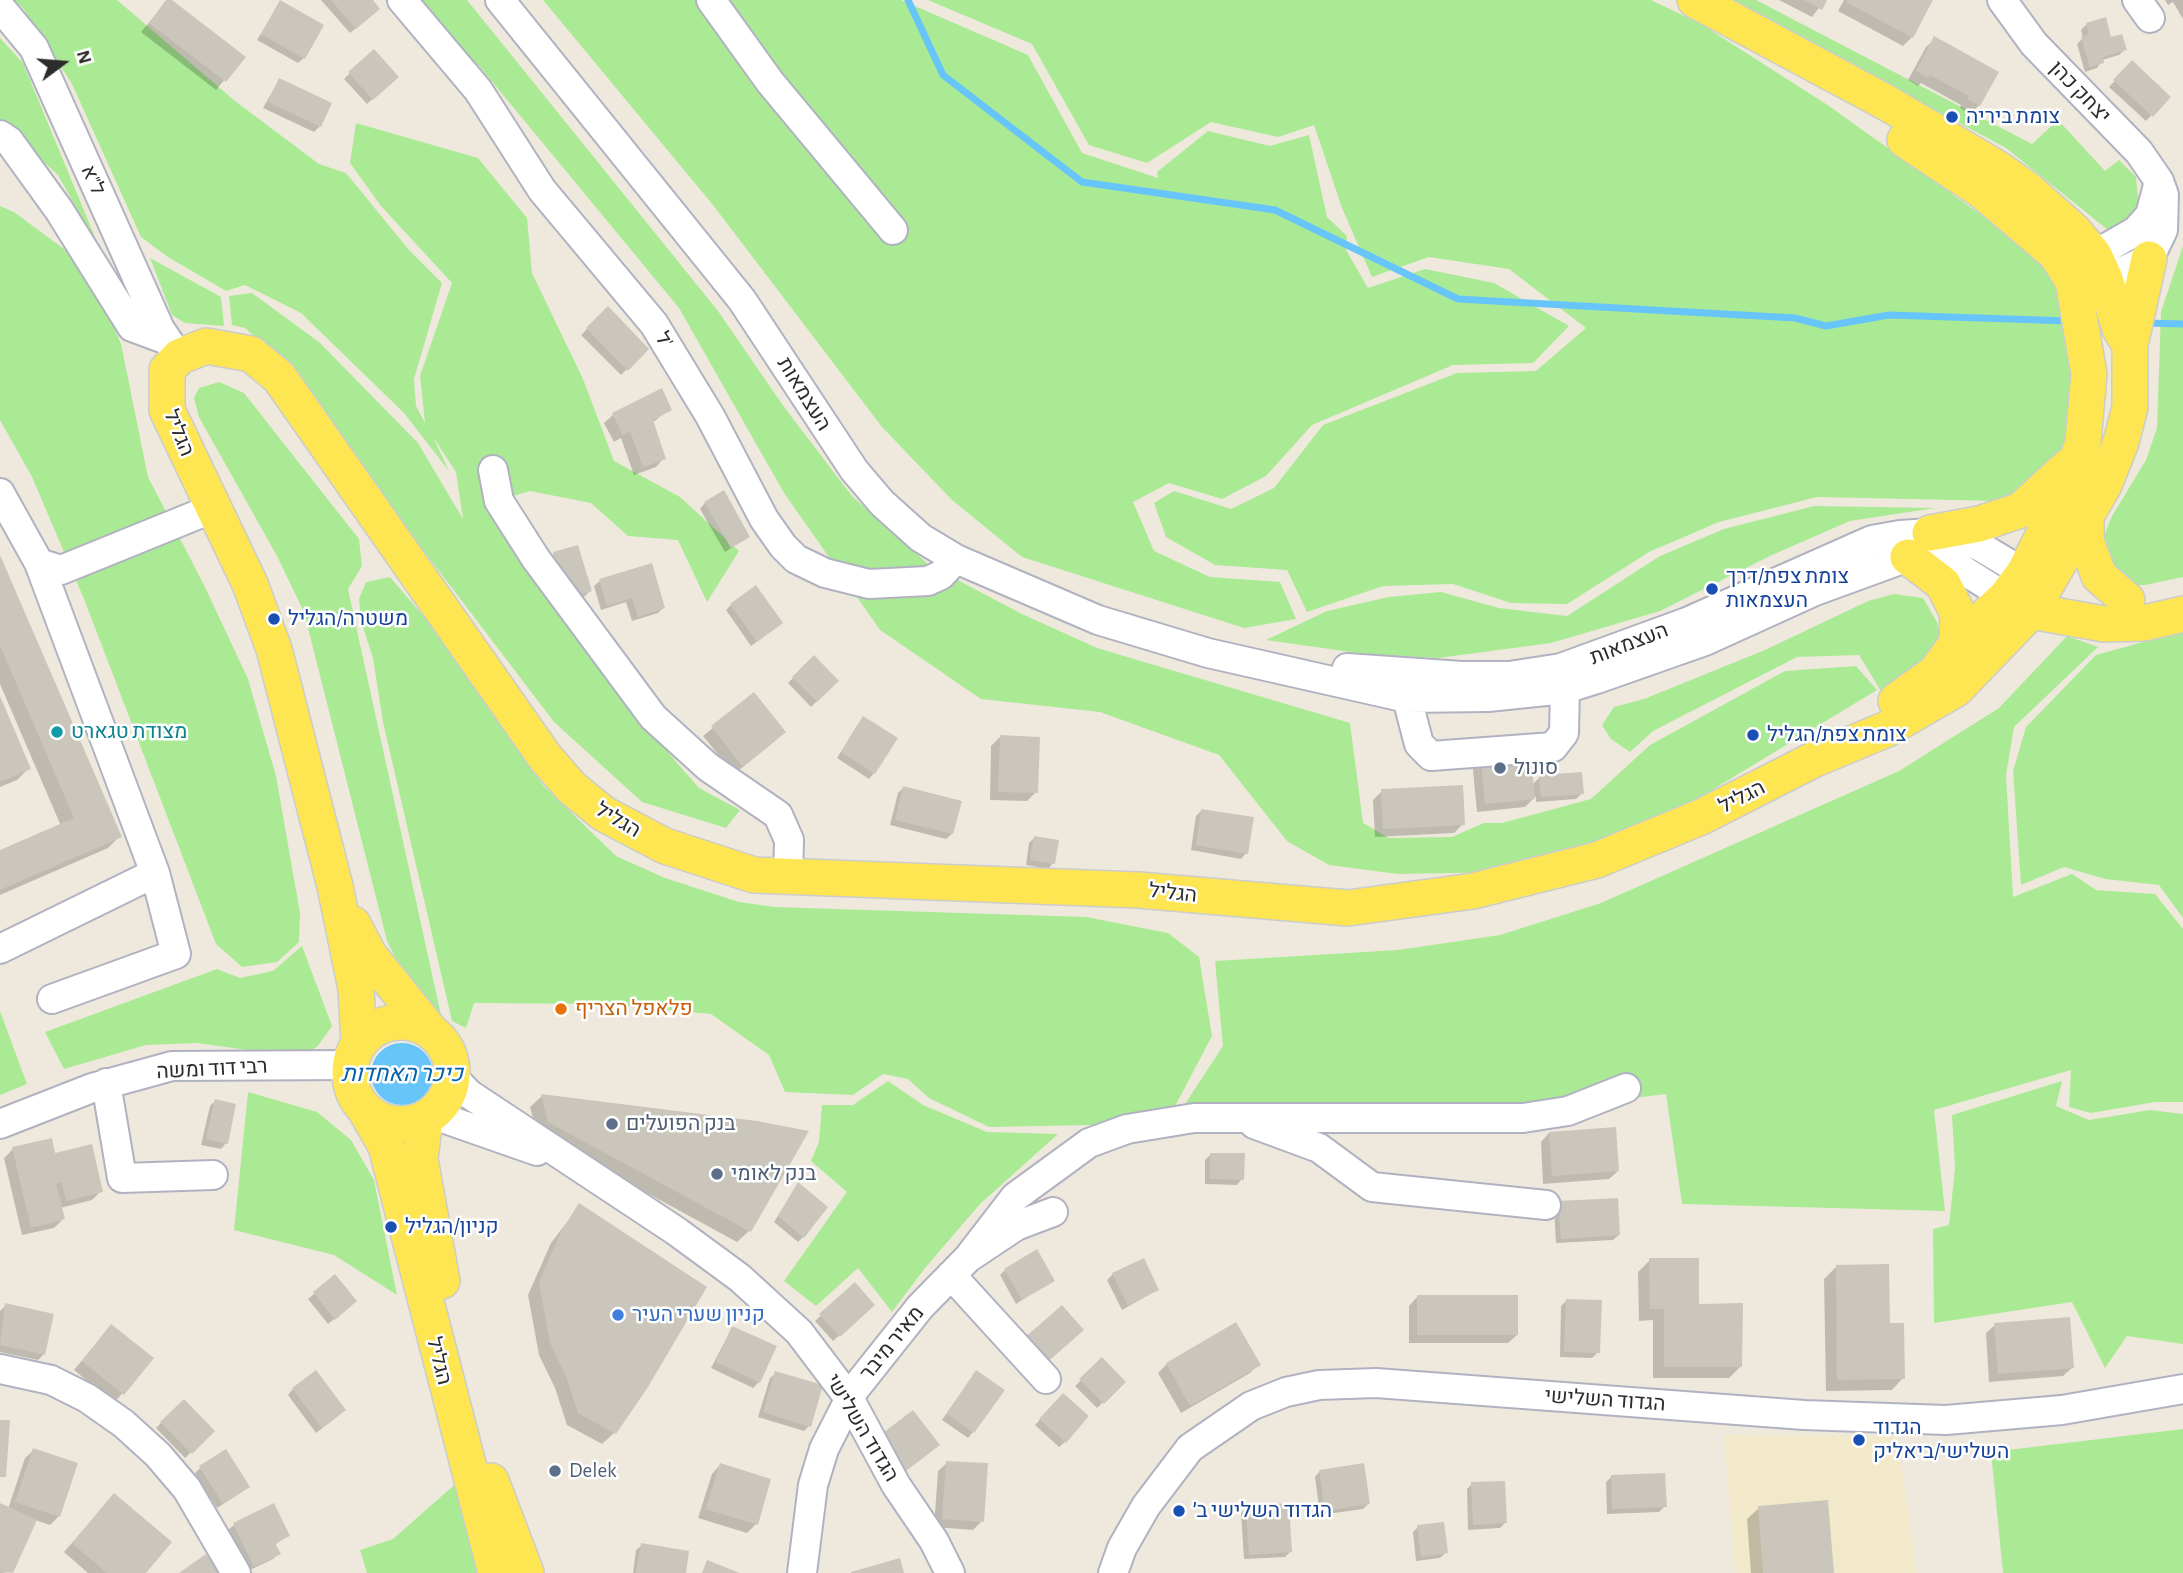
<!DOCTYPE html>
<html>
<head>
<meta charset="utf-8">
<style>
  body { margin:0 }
  #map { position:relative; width:2183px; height:1573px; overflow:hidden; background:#efe9dd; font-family:"Alegreya Sans",sans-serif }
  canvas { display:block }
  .north { position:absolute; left:28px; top:28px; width:70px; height:70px; -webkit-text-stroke:5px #fff; paint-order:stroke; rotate:74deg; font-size:19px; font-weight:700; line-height:28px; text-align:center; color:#2c2c2c }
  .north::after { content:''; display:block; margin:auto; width:24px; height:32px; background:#2c2c2c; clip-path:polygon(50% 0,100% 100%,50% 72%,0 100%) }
</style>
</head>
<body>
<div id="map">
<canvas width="2183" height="1573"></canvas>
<div class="north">N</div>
</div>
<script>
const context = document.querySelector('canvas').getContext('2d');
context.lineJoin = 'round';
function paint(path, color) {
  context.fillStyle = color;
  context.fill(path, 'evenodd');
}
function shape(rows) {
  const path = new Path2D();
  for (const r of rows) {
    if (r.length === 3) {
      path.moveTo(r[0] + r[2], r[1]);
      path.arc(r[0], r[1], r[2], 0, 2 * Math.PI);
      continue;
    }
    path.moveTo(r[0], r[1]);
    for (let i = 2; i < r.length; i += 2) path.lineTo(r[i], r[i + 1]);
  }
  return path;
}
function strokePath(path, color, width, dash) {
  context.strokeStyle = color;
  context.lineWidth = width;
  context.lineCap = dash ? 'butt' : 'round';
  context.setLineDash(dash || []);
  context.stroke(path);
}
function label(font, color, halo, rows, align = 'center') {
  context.font = font + ' "Alegreya Sans",Heebo,sans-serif';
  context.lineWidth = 5;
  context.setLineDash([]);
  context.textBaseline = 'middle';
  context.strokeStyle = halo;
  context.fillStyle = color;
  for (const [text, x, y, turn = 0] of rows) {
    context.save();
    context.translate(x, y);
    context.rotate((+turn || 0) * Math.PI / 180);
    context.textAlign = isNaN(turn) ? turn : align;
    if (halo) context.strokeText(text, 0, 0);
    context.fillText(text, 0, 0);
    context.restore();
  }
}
const education = shape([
  [1724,1435,1897,1436,1917,1573,1735,1573]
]);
const green = shape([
  [14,0,117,0,235,101,319,164,346,173,409,250,442,283,414,379,416,406,425,423,420,376,452,283,381,206,350,163,356,123,478,158,527,218,532,273,583,379,614,461,680,497,739,551,707,602,678,540,628,536,591,503,530,491,506,498,589,637,610,686,699,788,740,810,726,828,642,802,554,722,273,353,245,328,232,325,229,296,252,293,319,342,418,443,463,519,456,472,433,437,449,471,404,413,301,313,245,285,226,291,168,257,141,237,72,84,23,8],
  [408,0,467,0,718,311,784,407,852,496,929,565,1022,614,1097,648,1350,723,1363,823,1389,838,1452,837,1484,823,1502,823,1591,799,1650,745,1785,671,1856,666,1877,690,1707,793,1622,839,1511,872,1398,874,1329,865,1287,841,1219,755,1100,712,981,699,880,630,784,493,679,308,480,67],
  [543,0,901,0,1028,55,1082,153,1158,178,1157,172,1208,131,1270,146,1309,135,1327,217,1347,236,1346,250,1368,288,1425,269,1494,283,1569,326,1533,363,1453,365,1312,425,1266,476,1222,499,1169,483,1133,502,1154,551,1210,577,1280,582,1296,619,1244,628,1022,557,952,500,882,427,713,205],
  [928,0,1651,0,1701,24,1829,106,2019,242,2056,281,2083,343,2071,455,2044,484,2000,501,1817,497,1719,522,1649,552,1567,604,1511,603,1453,584,1383,586,1307,612,1287,570,1215,565,1166,537,1154,503,1174,491,1231,509,1274,488,1323,425,1457,373,1536,371,1586,328,1509,269,1429,257,1372,277,1342,208,1314,125,1278,137,1211,122,1147,163,1089,145,1032,44],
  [1731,0,1756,0,2032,144,2058,120,2105,171,2119,160,2136,177,2139,208,2123,230,2108,230,2006,148],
  [0,38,23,63,102,254,58,175,0,122],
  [0,206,14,212,64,249,99,292,121,344,148,477,204,585,248,679,276,776,300,913,299,942,277,962,242,967,216,944,84,599,32,477,0,420],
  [2183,246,2183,577,2145,585,2133,585,2108,561,2103,538,2112,516,2146,460,2157,428,2161,312],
  [150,258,221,297,224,326,185,323,172,315],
  [219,382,244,393,359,539,362,566,348,589,442,1020,411,989,387,941,304,612,277,556,199,417,194,398,199,388],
  [1814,506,1935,508,1850,521,1772,555,1660,611,1551,643,1438,658,1365,654,1266,640,1327,611,1389,597,1441,592,1499,608,1567,616,1660,556,1724,529],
  [390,577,430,624,544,786,616,856,665,878,739,902,774,907,1086,917,1168,933,1199,957,1212,1036,1173,1110,1092,1125,989,1127,929,1098,908,1079,883,1074,853,1095,785,1092,769,1055,711,1014,604,1004,474,1003,466,1028,452,1021,383,722,373,658,361,621,359,599,366,582],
  [1894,594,1923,598,1937,622,1944,648,1887,701,1859,655,1797,657,1653,731,1630,752,1611,739,1602,725,1614,707,1644,699,1765,650,1868,601],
  [2183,631,2183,918,2159,885,2105,879,2064,867,2021,885,2013,771,2026,727,2096,655],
  [2067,636,2098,647,2014,727,2006,775,2013,897,2072,874,2096,890,2155,894,2183,929,2183,1102,2155,1102,2091,1113,2069,1107,2071,1070,1934,1110,1945,1211,1682,1204,1666,1094,1493,1116,1183,1107,1223,1046,1215,961,1398,950,1500,935,1601,903,1899,771,1999,708],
  [302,946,332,1026,317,1047,297,1057,197,1043,146,1045,64,1069,45,1032,217,969,240,978,273,971],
  [0,1011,27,1084,0,1095],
  [888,1081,923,1105,987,1132,1058,1134,980,1204,925,1268,892,1312,858,1268,816,1306,784,1281,847,1192,811,1161,819,1142,822,1105,853,1105],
  [2062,1081,2056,1106,2089,1120,2150,1110,2183,1114,2183,1344,2127,1336,2105,1368,2072,1302,1934,1323,1933,1229,1949,1225,1955,1168,1952,1115],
  [248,1092,317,1112,351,1140,374,1180,397,1295,334,1255,234,1230],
  [2183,1429,2183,1573,2003,1573,1991,1452],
  [461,1479,487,1573,367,1573,360,1550,393,1539]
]);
const water = shape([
  [402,1074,31]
]);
const shadow = shape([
  [168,0,243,57,216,90,141,32],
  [321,0,371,0,373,14,350,33],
  [1779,0,1825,0,1812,17],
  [1844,0,1931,0,1912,37,1903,46,1838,11],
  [2165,0,2183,0,2183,19,2173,2,2168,5],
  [280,3,304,58,298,63,257,40],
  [2087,24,2125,49,2119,55,2102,60,2097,68,2085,72,2077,44,2083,38,2081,30],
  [1935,39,1979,105,1970,114,1960,108,1961,105,1921,83,1918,86,1908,80,1926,47],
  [2132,63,2169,97,2146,121,2109,87],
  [350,73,391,82,367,104,344,79],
  [279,80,320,126,314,132,263,108],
  [608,309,647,349,621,375,581,335],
  [670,409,652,423,664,458,656,467,634,475,621,438,614,442,604,423,613,415],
  [705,503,748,537,725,552,700,509],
  [554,554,590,591,585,596,562,604,548,559],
  [0,559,120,836,108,848,0,895,0,852,61,826,0,684],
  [600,581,663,608,658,613,632,621,626,602,601,610,594,586],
  [731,605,781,623,751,646,726,610],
  [814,657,837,681,811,707,788,683],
  [753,695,775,741,734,774,703,736],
  [0,700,29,768,17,780,0,787],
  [858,724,874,773,869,779,837,758],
  [1000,737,1036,792,1027,801,990,800,991,746],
  [1471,749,1532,785,1540,777,1582,793,1576,799,1536,802,1536,796,1525,807,1477,812],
  [903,788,952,834,946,839,890,825,898,793],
  [1382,791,1463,824,1454,833,1375,837,1373,800],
  [1202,810,1246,853,1241,859,1191,850,1196,816],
  [1034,838,1053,863,1048,869,1026,865,1029,843],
  [542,1096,749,1231,737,1242,537,1133,530,1107],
  [215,1101,226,1143,221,1149,201,1145,210,1106],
  [1549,1133,1618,1171,1609,1179,1543,1184,1541,1142],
  [13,1149,54,1155,101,1191,92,1200,60,1208,63,1219,54,1228,22,1235,4,1158],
  [1211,1154,1242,1179,1237,1185,1205,1184,1205,1160],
  [798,1184,803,1237,798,1242,774,1222],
  [1559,1203,1619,1235,1613,1240,1556,1243,1554,1209],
  [580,1205,614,1433,602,1444,567,1425,555,1388,539,1355,528,1295,551,1243],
  [1650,1260,1698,1305,1741,1366,1729,1378,1653,1378,1653,1320,1639,1321,1638,1272],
  [1836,1267,1903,1378,1892,1390,1826,1391,1824,1279],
  [1005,1270,1053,1280,1016,1304,1000,1275],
  [1113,1274,1157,1290,1122,1310,1107,1280],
  [335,1276,349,1307,328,1324,308,1299],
  [855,1285,872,1305,833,1341,815,1321],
  [1417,1297,1517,1335,1508,1343,1409,1343,1409,1306],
  [1567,1300,1598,1352,1592,1358,1560,1357,1561,1306],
  [6,1305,43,1355,38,1360,0,1352,0,1311],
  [1236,1324,1259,1364,1250,1373,1181,1413,1158,1373,1167,1364],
  [1995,1325,2072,1368,2063,1376,1989,1382,1986,1333],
  [732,1328,759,1382,753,1388,711,1368],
  [103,1335,151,1359,114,1403,74,1370],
  [1102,1360,1124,1382,1097,1408,1075,1386],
  [776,1373,809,1426,804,1431,758,1417,770,1378],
  [971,1378,973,1432,968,1438,942,1420],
  [293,1389,338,1416,316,1433,288,1395],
  [1063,1395,1065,1442,1059,1447,1035,1425],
  [183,1401,212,1431,185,1458,156,1428],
  [34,1450,59,1516,50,1525,35,1520,11,1572,0,1573,0,1505,8,1509,25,1458],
  [947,1463,982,1521,973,1530,934,1527,938,1471],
  [720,1465,756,1524,747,1533,698,1518,712,1474],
  [200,1468,242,1492,217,1508,195,1473],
  [1320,1471,1368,1504,1363,1509,1320,1515,1315,1477],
  [1611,1477,1665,1506,1659,1512,1607,1514,1606,1482],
  [1472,1484,1505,1523,1500,1528,1468,1530,1467,1489],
  [106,1504,144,1573,88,1573,64,1552],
  [1247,1507,1290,1552,1285,1557,1244,1559,1241,1513],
  [1759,1508,1832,1573,1751,1573,1747,1519],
  [234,1525,288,1536,274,1545,278,1554,273,1559,248,1571,228,1530],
  [1418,1527,1446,1552,1440,1558,1416,1561,1413,1532],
  [642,1545,684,1573,633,1573,636,1550]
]);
const stream = shape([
  [908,0,943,75,1082,182,1275,210,1458,299,1795,318,1826,326,1889,315,2070,321],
  [2145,323,2183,324]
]);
const building = shape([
  [166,0,172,0,246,57,226,82,149,23],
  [280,0,324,25,305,59,261,34],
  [331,0,373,0,380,9,356,29],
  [1804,0,1827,0,1822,10],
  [1847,0,1933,0,1913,38,1846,2],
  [2106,17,2111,37,2122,34,2127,50,2103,57,2104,63,2090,67,2081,37,2089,34,2086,23],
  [1934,36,1999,72,1980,106,1967,99,1969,96,1930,75,1928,78,1916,71],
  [374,49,399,77,373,100,348,72],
  [2132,60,2171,97,2153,117,2113,80],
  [279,78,332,103,321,127,268,102],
  [608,306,649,349,628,371,586,328],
  [662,388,672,410,653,420,666,459,643,467,630,431,623,435,612,413],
  [724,490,750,537,731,548,704,502],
  [578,545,592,591,567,599,553,552],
  [0,555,122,837,0,890,0,850,74,818,0,645],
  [652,563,665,608,638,617,632,598,607,606,599,579],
  [756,585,783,623,757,642,730,604],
  [814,655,839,681,817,702,792,677],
  [754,692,786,732,743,767,711,726],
  [0,696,31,769,0,782],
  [863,716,898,738,875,774,841,752],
  [1529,734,1535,799,1485,804,1479,738],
  [1000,735,1040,737,1038,793,998,792],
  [1582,772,1584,794,1541,797,1539,775],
  [1463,785,1465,825,1383,829,1381,789],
  [903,786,962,801,953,834,895,820],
  [1201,809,1254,817,1248,854,1196,845],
  [1034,836,1059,840,1055,864,1030,860],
  [541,1094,757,1121,809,1131,751,1232,548,1122],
  [215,1099,236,1104,228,1144,206,1139],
  [1616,1127,1619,1171,1552,1176,1549,1132],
  [52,1138,55,1153,92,1144,103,1192,66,1201,62,1182,56,1184,65,1219,31,1228,12,1147],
  [1210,1153,1245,1153,1244,1180,1210,1179],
  [798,1182,828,1207,804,1238,778,1216],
  [1618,1198,1620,1235,1561,1239,1558,1201],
  [579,1203,707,1287,648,1387,616,1434,578,1413,566,1376,550,1343,539,1282,562,1230],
  [1037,1249,1055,1281,1022,1300,1004,1269],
  [1144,1258,1159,1290,1128,1305,1112,1273],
  [1649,1258,1699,1258,1699,1304,1743,1303,1742,1367,1664,1367,1664,1309,1650,1309],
  [1889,1264,1890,1323,1904,1323,1905,1379,1837,1380,1836,1265],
  [335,1274,357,1301,335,1320,313,1292],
  [855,1282,875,1305,840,1337,819,1314],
  [1417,1295,1518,1295,1518,1335,1417,1335],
  [1566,1299,1602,1300,1600,1353,1564,1352],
  [5,1303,54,1314,45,1355,0,1345],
  [1062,1305,1084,1330,1044,1365,1022,1340],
  [2070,1317,2074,1368,1998,1374,1994,1323],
  [1236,1322,1261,1365,1190,1406,1166,1363],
  [111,1324,154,1358,124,1395,82,1361],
  [732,1326,777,1346,760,1383,716,1362],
  [1102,1357,1126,1382,1104,1404,1079,1379],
  [316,1370,346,1410,322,1428,292,1388],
  [976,1370,1005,1390,974,1433,947,1414],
  [775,1371,823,1385,811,1427,763,1412],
  [1063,1393,1089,1416,1066,1443,1039,1419],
  [184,1399,215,1431,192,1454,160,1422],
  [913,1410,940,1445,906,1471,879,1436],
  [0,1420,10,1420,6,1477,0,1477],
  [33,1448,78,1463,60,1517,15,1502],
  [226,1449,250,1487,223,1504,199,1466],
  [946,1461,988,1463,984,1522,942,1519],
  [720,1463,771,1479,758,1525,706,1509],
  [1364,1463,1370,1504,1325,1511,1319,1470],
  [1665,1473,1667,1507,1612,1509,1611,1475],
  [1505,1481,1507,1523,1473,1525,1471,1482],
  [114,1493,172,1542,146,1573,107,1573,72,1543],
  [1828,1500,1834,1573,1763,1573,1758,1506],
  [0,1503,37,1520,13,1573,0,1571],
  [274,1503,290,1536,275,1543,281,1554,254,1567,233,1523],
  [1289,1503,1292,1552,1249,1555,1246,1506],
  [1444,1522,1448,1553,1421,1557,1417,1525],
  [641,1543,689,1551,686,1573,636,1573],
  [206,1554,219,1573,179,1573],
  [900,1558,904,1573,851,1573,851,1572],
  [707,1560,740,1573,702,1573]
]);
const minor = shape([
  [402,0,478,90,542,190,654,324,710,416,764,519,783,546,796,559,825,573,869,584,928,581,941,575,956,559],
  [500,0,742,300,854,470,882,503,921,538,956,559,1098,620,1208,653,1407,698,1488,697,1565,689,1597,679,1705,641,1815,591,1908,557,1937,559,1955,565,2006,597],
  [711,0,770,82,893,230],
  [2002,0,2034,44,2139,152,2159,181,2164,195,2163,230,2149,259,2105,279,2086,280],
  [2137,0,2150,18],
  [0,7,34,48,160,329,179,357],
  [0,135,9,141,59,210,132,327,167,340],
  [2081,270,2094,255,2136,231,2150,215,2158,185],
  [493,470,499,501,536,559,653,717,708,767,778,815,789,840,788,878],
  [0,493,39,563,61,570,214,508],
  [1347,668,1462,676,1509,676,1561,668,1687,622,1872,540,1900,535,1930,533,1957,537,1981,547,2024,573],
  [1409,681,1407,698,1419,744,1431,756,1553,747,1564,733,1565,689,1561,670],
  [0,949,155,873,39,563],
  [52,999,176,954,155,873],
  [452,1076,469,1094,676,1231,740,1278,799,1332,849,1398,896,1485,934,1541,950,1573],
  [106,1083,122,1178,213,1175],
  [431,1114,537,1151],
  [0,1124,92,1088,172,1066,349,1065],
  [1254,1124,1319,1148,1372,1187,1546,1205],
  [968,1258,1015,1197,1089,1143,1127,1129,1194,1118,1523,1118,1568,1111,1626,1088],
  [951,1275,1046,1379],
  [0,1369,51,1380,87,1398,124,1424,158,1455,187,1489,236,1573],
  [802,1573,813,1485,824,1449,854,1390,920,1307,968,1258,1016,1226,1053,1212],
  [1113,1573,1122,1548,1146,1506,1190,1448,1251,1406,1286,1392,1319,1385,1376,1383,1804,1415,1946,1420,2062,1410,2183,1389]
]);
const major = shape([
  [2130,345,2149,259],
  [2086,517,2086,541,2099,576,2127,600],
  [1930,533,1979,524,2021,510,2069,466],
  [1908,557,1943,584,1958,614,1957,643],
  [2013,601,2031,611,2104,624,2144,623,2183,614],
  [1896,701,1935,673,1957,643,2006,597,2024,573,2068,487,2083,442,2089,374,2073,281,2056,254,1982,191,1905,140],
  [353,924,369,955,428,1028],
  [401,1073,51],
  [359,1043,356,989,335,886,274,649,250,584,167,410,167,370,179,357,206,346,251,354,279,377,545,757,572,788,604,814,665,846,754,875,1138,890,1348,908,1473,891,1597,860,1701,817,1815,759,1887,729,1956,689,2031,611,2104,485,2121,442,2130,407,2130,345,2120,329,2105,279,2094,255,2074,231,2028,190,1997,168,1887,103,1695,0],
  [366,1111,386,1146,496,1573],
  [425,1118,420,1159,442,1281],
  [491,1481,526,1573]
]);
const markers = [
  [1952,117,7,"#1a4fb4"],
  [1712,589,7,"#1a4fb4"],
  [274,619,7,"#1a4fb4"],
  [57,732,7,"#0f9aa8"],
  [1753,735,7,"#1a4fb4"],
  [1500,768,7,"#5c6f8a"],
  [561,1009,7,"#e8710a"],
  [612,1124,7,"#5c6f8a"],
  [717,1174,7,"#5c6f8a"],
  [391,1227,7,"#1a4fb4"],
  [618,1315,7,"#3f7fe0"],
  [1859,1440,7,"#1a4fb4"],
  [555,1471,7,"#5c6f8a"],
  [1179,1511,7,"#1a4fb4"]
];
const streetNames = [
  ["יצחק כהן",2080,92,46],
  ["ל\"א",93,180,66],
  ["ל'",664,340,57],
  ["העצמאות",804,394,58],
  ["הגליל",179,433,68],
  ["העצמאות",1629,644,-21],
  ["הגליל",1742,797,-27],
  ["הגליל",618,820,31],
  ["הגליל",1173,893,6],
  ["רבי דוד ומשה",212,1069,-3],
  ["מאיר מיבר",892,1343,-51],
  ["הגליל",439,1361,76],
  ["הגדוד השלישי",1605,1400,4],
  ["הגדוד השלישי",862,1428,59]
];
const transitNames = [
  ["צומת ביריה",1966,117],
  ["צומת צפת/דרך",1726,577],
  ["העצמאות",1726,601],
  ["משטרה/הגליל",288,619],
  ["צומת צפת/הגליל",1767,735],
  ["קניון/הגליל",405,1227],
  ["הגדוד",1873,1428],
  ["השלישי/ביאליק",1873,1452],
  ["הגדוד השלישי ב׳",1193,1511]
];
const cultureNames = [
  ["מצודת טגארט",71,732]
];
const serviceNames = [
  ["סונול",1514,768],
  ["בנק הפועלים",626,1124],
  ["בנק לאומי",731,1174],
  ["Delek",569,1471]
];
const foodNames = [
  ["פלאפל הצריף",575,1009]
];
const shopNames = [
  ["קניון שערי העיר",632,1315]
];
const waterNames = [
  ["כיכר האחדות",402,1074]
];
paint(education, '#f2e9cb');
paint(green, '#aaea94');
paint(water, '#67c5fa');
paint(shadow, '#0003');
strokePath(stream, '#67c5fa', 7);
paint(building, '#cac6bc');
strokePath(minor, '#b1b2c1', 32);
strokePath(major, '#ccc', 38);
strokePath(minor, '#fff', 28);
strokePath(major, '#fee653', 35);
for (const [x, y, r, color] of markers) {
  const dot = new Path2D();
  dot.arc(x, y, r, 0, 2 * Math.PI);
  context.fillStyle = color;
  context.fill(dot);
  strokePath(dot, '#fff', 2.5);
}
label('21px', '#2c2c2c', '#fff', streetNames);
label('21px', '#164399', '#fff', transitNames, 'left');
label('21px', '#0d838f', '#fff', cultureNames, 'left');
label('21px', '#4e5e75', '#fff', serviceNames, 'left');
label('21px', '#c56008', '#fff', foodNames, 'left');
label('21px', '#366cbe', '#fff', shopNames, 'left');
label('italic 23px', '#0161ab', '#fff', waterNames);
</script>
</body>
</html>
